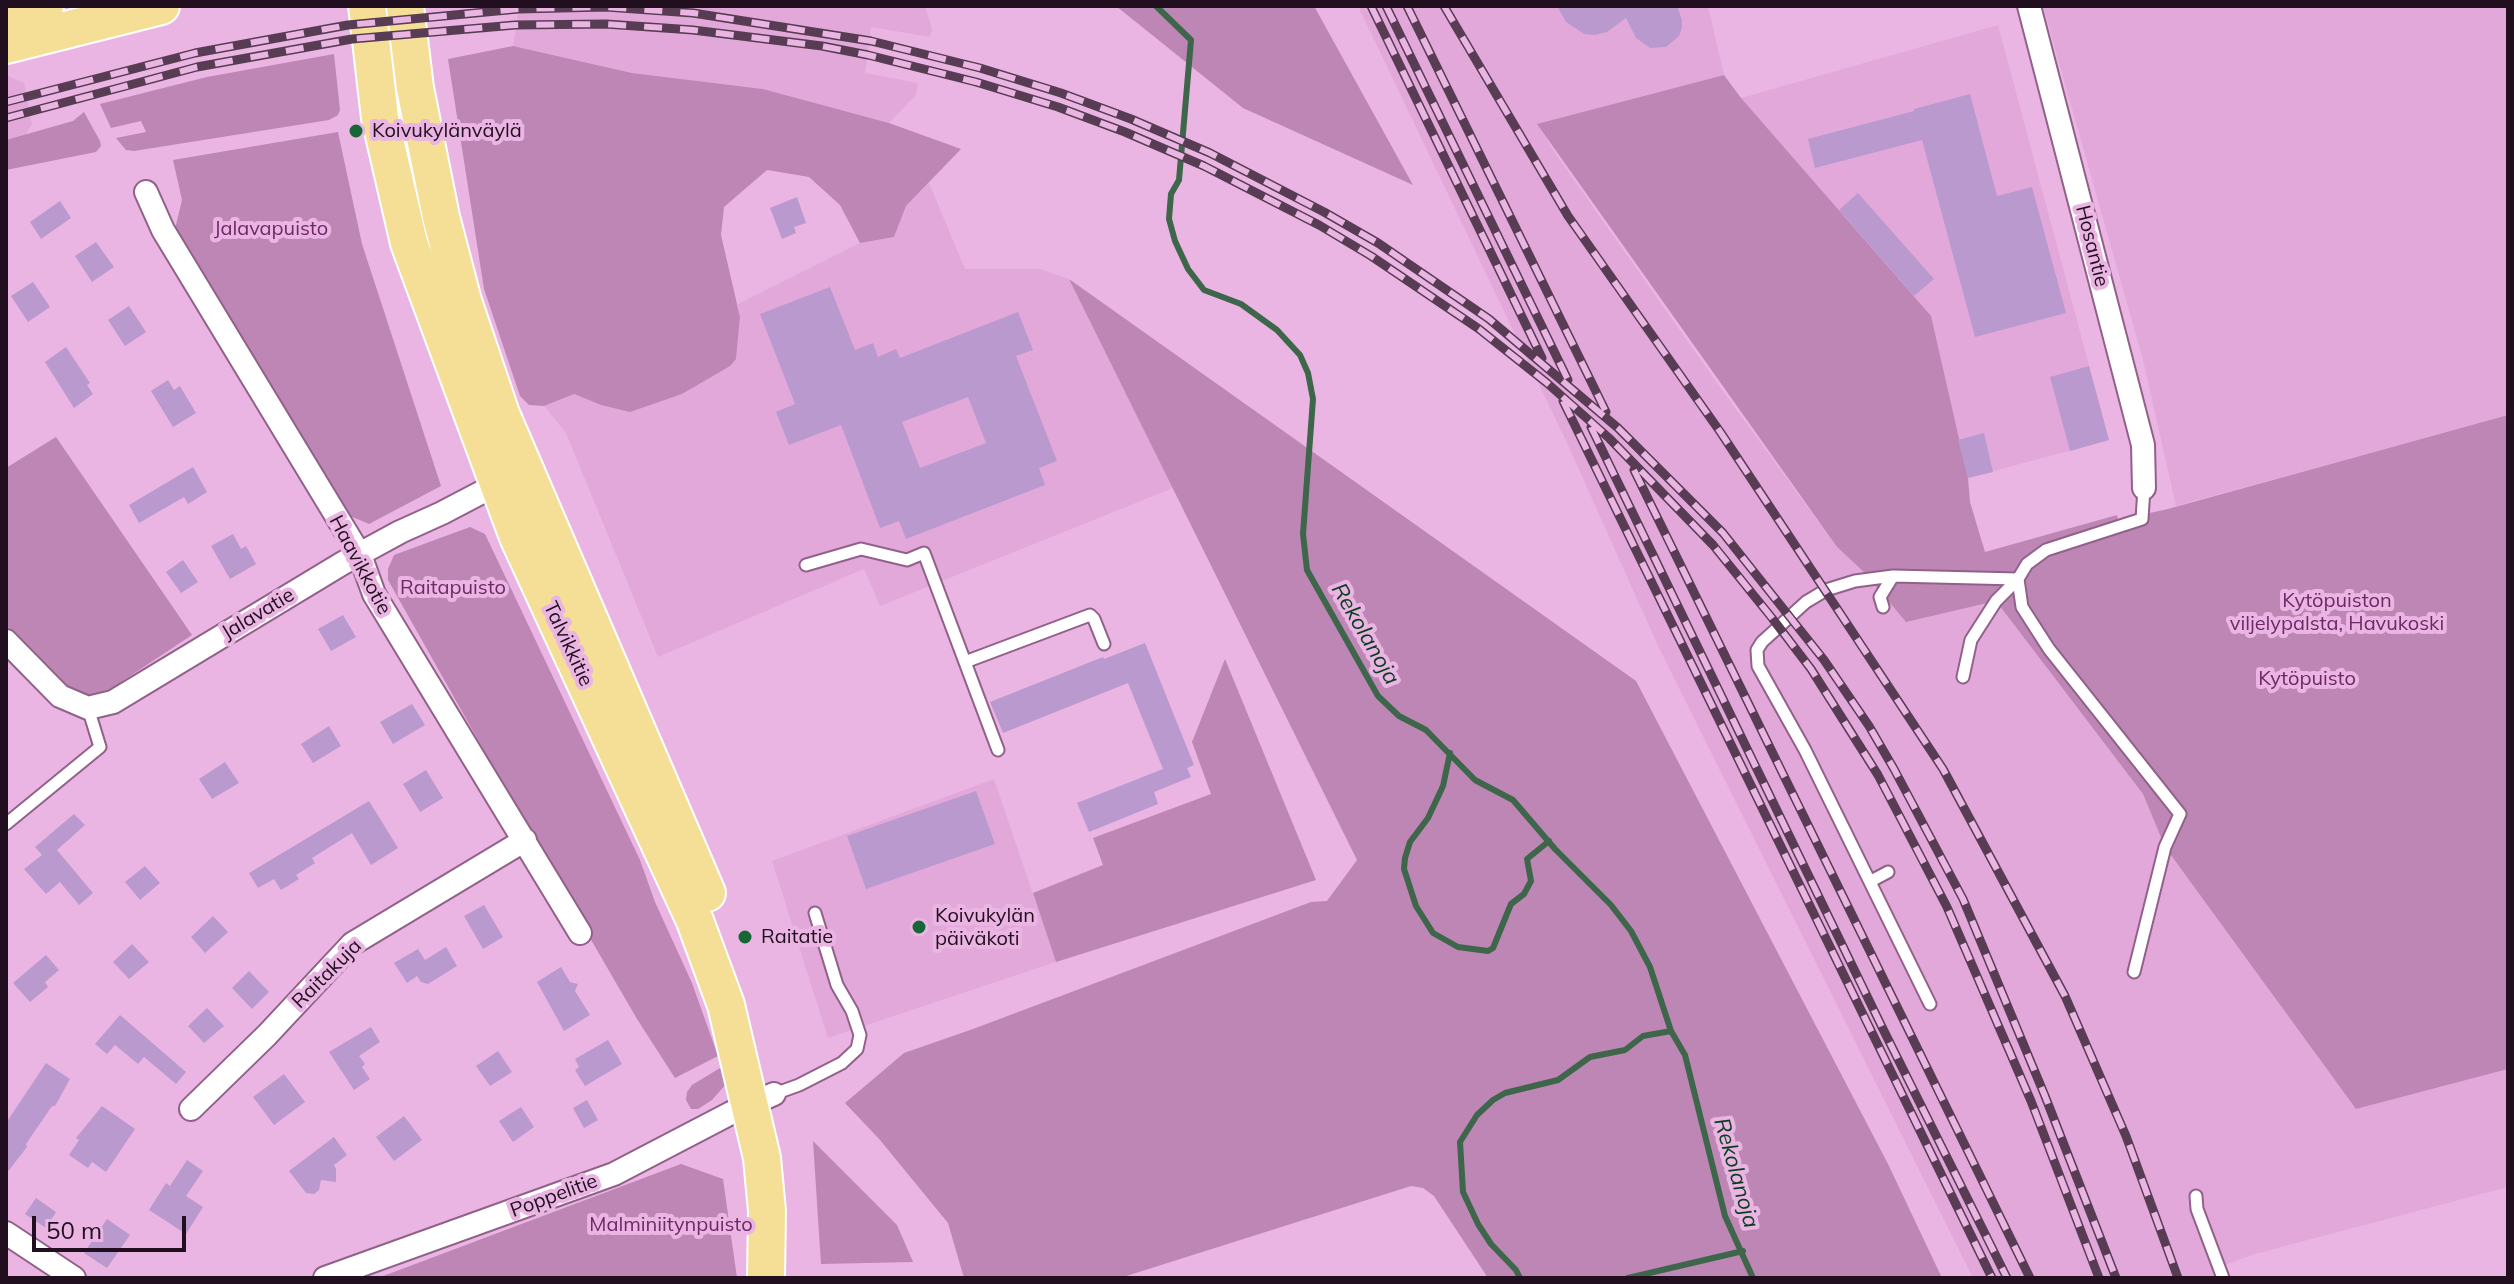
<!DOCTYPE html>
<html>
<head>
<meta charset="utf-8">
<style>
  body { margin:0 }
  #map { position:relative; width:2514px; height:1284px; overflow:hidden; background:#eab5e2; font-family:Mulish,sans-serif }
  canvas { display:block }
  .frame { position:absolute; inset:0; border:8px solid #210f1f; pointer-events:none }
  .scale { position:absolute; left:32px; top:1216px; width:154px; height:36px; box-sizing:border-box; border:4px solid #210f1f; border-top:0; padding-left:10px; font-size:24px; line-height:28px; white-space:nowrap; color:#210f1f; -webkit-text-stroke:6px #eab5e2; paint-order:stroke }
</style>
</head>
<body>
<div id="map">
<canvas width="2514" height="1284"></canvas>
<div class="frame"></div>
<div class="scale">50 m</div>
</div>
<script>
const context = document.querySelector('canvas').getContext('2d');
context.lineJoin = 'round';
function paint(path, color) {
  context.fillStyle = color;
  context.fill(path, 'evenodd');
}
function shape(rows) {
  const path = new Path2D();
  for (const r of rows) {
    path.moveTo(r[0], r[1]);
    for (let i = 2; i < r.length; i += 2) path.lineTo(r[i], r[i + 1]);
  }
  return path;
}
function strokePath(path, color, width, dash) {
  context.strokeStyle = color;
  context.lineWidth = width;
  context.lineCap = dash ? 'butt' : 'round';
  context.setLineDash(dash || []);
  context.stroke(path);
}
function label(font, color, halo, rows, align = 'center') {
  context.font = font + ' Mulish,sans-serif';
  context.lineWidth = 8;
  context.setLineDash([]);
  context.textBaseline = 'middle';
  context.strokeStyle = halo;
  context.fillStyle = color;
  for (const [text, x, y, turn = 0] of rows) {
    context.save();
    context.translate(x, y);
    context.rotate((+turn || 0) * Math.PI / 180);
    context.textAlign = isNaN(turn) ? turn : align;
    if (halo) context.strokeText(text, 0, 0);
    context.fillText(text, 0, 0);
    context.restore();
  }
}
const built = shape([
  [519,6,925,6,932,29,930,37,871,27,865,73,918,83,916,95,889,123,763,89,632,73,513,46],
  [1358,6,1708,6,1724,75,1538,124,1553,150,1722,390,1837,547,1865,573,1996,601,2143,794,2165,847,2356,1109,2508,1069,2508,1187,2255,1254,2214,1269,2216,1278,1973,1278,1659,648,1568,445],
  [2043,6,2508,6,2508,415,2176,506,2143,360],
  [1998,25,2109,440,1968,478,1958,440,1741,98],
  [6,75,24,83,32,124,25,135,6,140],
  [929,183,965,269,1040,269,1069,279,1173,488,880,606,864,569,658,657,566,433,544,406,573,394,601,405,630,411,682,394,736,359,740,317,738,304,860,243,894,237,906,206],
  [994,779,1056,962,828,1038,772,861]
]);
const green = shape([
  [1116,6,1314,6,1413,185,1243,108],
  [513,46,632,73,763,89,889,123,961,149,906,206,894,237,860,243,840,205,809,177,767,170,724,207,721,235,740,317,736,359,730,366,682,394,630,412,601,405,574,394,544,406,529,405,520,396,484,289,448,59],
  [334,54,340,110,338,115,329,120,134,151,126,150,116,138,146,132,141,121,111,128,100,104,207,77],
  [1724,75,1741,98,1931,316,1968,478,1970,502,1985,552,2117,515,2118,520,2168,509,2508,415,2508,1069,2356,1109,2165,847,2143,794,1996,601,1906,622,1865,573,1837,547,1537,124],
  [84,112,100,141,101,146,96,152,6,170,6,140,73,121],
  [338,132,362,244,441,486,369,524,350,516,174,233,182,200,173,160],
  [1069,279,1636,681,1888,1164,1942,1278,1488,1278,1434,1196,1423,1188,1411,1186,1120,1278,964,1278,948,1223,880,1140,845,1103,904,1053,973,1029,1311,902,1327,901,1357,860],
  [56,437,192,635,112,688,86,698,62,687,6,625,6,468],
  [470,527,485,534,640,860,655,902,692,983,718,1056,675,1078,637,1019,572,907,388,580,388,569,394,555],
  [1225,659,1316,880,1056,962,1033,893,1103,865,1093,838,1211,794,1192,742],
  [725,1065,727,1083,712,1100,698,1109,691,1109,686,1100,687,1092,692,1085],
  [813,1141,897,1225,913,1262,821,1264],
  [681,1164,723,1179,737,1278,378,1278]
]);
const stream = shape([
  [1156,6,1191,40,1179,180,1171,194,1169,219,1175,241,1188,269,1204,290,1241,304,1277,330,1300,355,1308,373,1313,399,1303,534,1307,570,1378,696,1399,716,1426,730,1475,780,1513,800,1555,849,1611,905,1631,931,1650,967,1671,1031,1685,1055,1725,1216,1753,1278],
  [1450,753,1443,786,1428,818,1410,842,1405,858,1404,869,1416,906,1433,933,1458,947,1488,951,1493,948,1511,904,1524,894,1531,881,1527,859,1549,841],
  [1520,1278,1516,1270,1491,1244,1478,1224,1463,1192,1460,1142,1477,1115,1493,1100,1505,1093,1558,1080,1590,1057,1625,1050,1643,1036,1671,1031],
  [1628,1278,1743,1251]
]);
const building = shape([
  [1557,6,1677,6,1682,20,1682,28,1679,36,1666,47,1650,48,1636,38,1626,18,1607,32,1595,35,1584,34,1566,22],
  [1970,94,1997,196,2032,187,2066,313,1975,337,1922,140,1815,168,1808,139,1914,111,1914,109],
  [1858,193,1934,279,1914,296,1839,210],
  [797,197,806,223,794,227,796,233,782,239,770,208],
  [60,201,71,218,41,239,30,222],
  [96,242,114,267,92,282,75,256],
  [33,282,50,307,28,322,11,296],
  [830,287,855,350,873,343,878,357,896,349,900,358,1018,312,1033,350,1016,356,1057,461,1039,468,1045,485,906,539,899,521,880,528,841,425,789,445,776,412,795,404,760,314],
  [968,397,986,443,920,468,902,422],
  [129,306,146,332,125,346,108,320],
  [66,347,90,383,87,385,93,394,74,408,45,362],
  [2089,366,2109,440,2070,451,2050,377],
  [168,380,174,390,180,386,196,413,173,427,151,391],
  [1984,433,1993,472,1968,478,1958,440],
  [193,467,207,492,188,504,184,497,139,523,129,505],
  [233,534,241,549,246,546,256,564,230,579,211,546],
  [183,560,198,582,181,593,166,572],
  [343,615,356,637,331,651,318,629],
  [1145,643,1194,765,1187,768,1191,777,1154,792,1158,804,1089,832,1077,803,1163,769,1128,683,1003,733,990,702,1103,657,1104,659],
  [412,704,425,725,393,744,380,722],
  [329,726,341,746,313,763,301,744],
  [225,762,239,783,212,799,199,779],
  [426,770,443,798,420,812,403,784],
  [976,791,995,844,866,889,847,836],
  [369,801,398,848,371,865,352,833,312,858,315,863,296,875,299,879,281,890,274,879,258,888,249,873],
  [74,814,85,825,57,850,93,893,79,905,60,882,46,894,24,869,42,855,35,847],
  [145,866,160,883,140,900,125,882],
  [484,905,503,937,483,949,464,916],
  [213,916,228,932,205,953,191,937],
  [132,944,149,962,129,979,113,962],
  [446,947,457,966,428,984,421,982,417,976,407,983,394,963,418,949,425,960],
  [46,955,59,970,45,982,48,987,30,1002,13,983],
  [561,967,570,982,578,984,575,991,590,1015,564,1031,537,982],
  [249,971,269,992,252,1009,232,988],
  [207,1008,224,1026,204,1043,188,1026],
  [120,1015,186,1072,176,1084,144,1057,138,1064,115,1045,107,1054,95,1044],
  [371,1027,380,1042,359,1056,365,1064,362,1067,370,1079,354,1090,329,1052],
  [608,1040,622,1064,585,1086,575,1070,579,1067,575,1059],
  [498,1051,512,1072,490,1086,476,1066],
  [46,1063,70,1079,55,1106,52,1106,26,1144,27,1147,6,1174,6,1123],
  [284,1074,305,1102,274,1125,253,1097],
  [587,1100,598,1120,584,1128,573,1108],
  [102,1106,135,1129,106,1172,92,1162,88,1168,69,1155,79,1140,76,1138],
  [521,1107,534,1127,513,1142,499,1121],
  [404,1116,422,1140,394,1161,376,1137],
  [334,1137,347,1155,334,1165,336,1169,336,1182,321,1180,319,1190,314,1194,306,1193,289,1171],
  [187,1160,203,1171,186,1196,203,1207,186,1234,149,1210,166,1183,170,1186],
  [36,1198,56,1212,46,1228,25,1214],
  [107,1219,130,1235,107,1268,84,1253]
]);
const service = shape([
  [806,565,861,549,907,560,924,553,998,750],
  [1893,576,1855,581,1826,590,1806,602,1762,642,1757,650,1758,666,1805,750,1930,1004],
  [1883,607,1880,597,1893,576,2018,579],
  [965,662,1090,615,1094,619,1104,644],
  [1963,677,1971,640,1996,601,2018,579],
  [6,824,100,747,88,708],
  [1871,881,1888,872],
  [2134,972,2165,847,2180,814,2049,649,2022,607,2018,579,2027,564,2046,550,2142,519,2144,488],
  [774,1094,799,1085,842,1063,857,1049,860,1035,852,1011,837,985,815,913],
  [2196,1196,2197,1209,2223,1278]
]);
const minor = shape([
  [2029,6,2143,445,2144,488],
  [146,192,163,230,360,555,374,594,580,933],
  [6,641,60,696,88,708,113,702,343,563,400,532,442,513,507,479],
  [191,1109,267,1035,352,944,525,840],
  [6,1233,74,1278],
  [325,1278,614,1174,731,1113,774,1094]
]);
const primary = shape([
  [367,6,380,118,409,243,518,537,695,921,726,1005,762,1158,767,1211,766,1278],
  [405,6,415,88,441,217,463,301,501,414,707,893],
  [6,16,45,6],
  [6,45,161,6]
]);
const rail = shape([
  [1371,6,1542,358],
  [1386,6,1568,380],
  [1407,6,1606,412],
  [1444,6,1568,216,1721,433,1943,769,2065,996,2126,1136,2178,1278],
  [6,102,195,53,348,25,518,9,606,7,693,13,871,41,980,68,1061,93,1131,119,1210,153,1324,212,1378,243,1489,319,1618,428,1723,533,1824,660,1869,726,1894,769,1963,899,2045,1096,2116,1278],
  [6,118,197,67,352,39,515,25,606,24,693,30,822,46,868,55,976,82,1058,107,1125,132,1204,166,1319,225,1371,256,1479,329,1547,383,1609,438,1713,545,1772,618,1811,669,1878,775,1947,907,2031,1101,2099,1278],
  [1563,401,1992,1278],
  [1591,427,1882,1027,2007,1278],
  [1634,470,2030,1278]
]);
const markers = [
  [356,131,8,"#176636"],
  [919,927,8,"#176636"],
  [745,937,8,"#176636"]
];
const poiNames = [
  ["Koivukylänväylä",372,131],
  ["Koivukylän",935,916],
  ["päiväkoti",935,939],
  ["Raitatie",761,937]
];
const parkNames = [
  ["Jalavapuisto",271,229],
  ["Raitapuisto",453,588],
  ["Kytöpuiston",2337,601],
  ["viljelypalsta, Havukoski",2337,624],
  ["Kytöpuisto",2307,679],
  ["Malminiitynpuisto",671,1225]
];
const streetNames = [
  ["Hosantie",2092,246,76],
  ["Haavikkotie",360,565,62],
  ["Jalavatie",258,614,-31],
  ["Talvikkitie",568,644,65],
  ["Raitakuja",327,974,-45],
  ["Poppelitie",554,1196,-20]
];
const waterNames = [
  ["Rekolanoja",1365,634,60],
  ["Rekolanoja",1736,1173,74]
];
paint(built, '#e3a8da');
paint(green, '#bd86b5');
strokePath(stream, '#3e664a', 6);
paint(building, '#ba99cf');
strokePath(service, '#91618a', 15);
strokePath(minor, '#91618a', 26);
strokePath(primary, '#fff', 40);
strokePath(service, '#fff', 11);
strokePath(minor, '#fff', 22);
strokePath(primary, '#f5de95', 36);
strokePath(rail, '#573c54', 9);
strokePath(rail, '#eab5e2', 6, [18]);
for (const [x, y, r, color] of markers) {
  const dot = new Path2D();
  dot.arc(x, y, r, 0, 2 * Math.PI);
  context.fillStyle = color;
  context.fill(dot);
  strokePath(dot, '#eab5e2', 3);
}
label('20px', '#210f1f', '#eab5e2', poiNames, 'left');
label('20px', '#6e2867', '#eab5e2', parkNames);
label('20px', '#210f1f', '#eab5e2', streetNames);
label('italic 22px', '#093e1e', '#eab5e2', waterNames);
</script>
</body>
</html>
